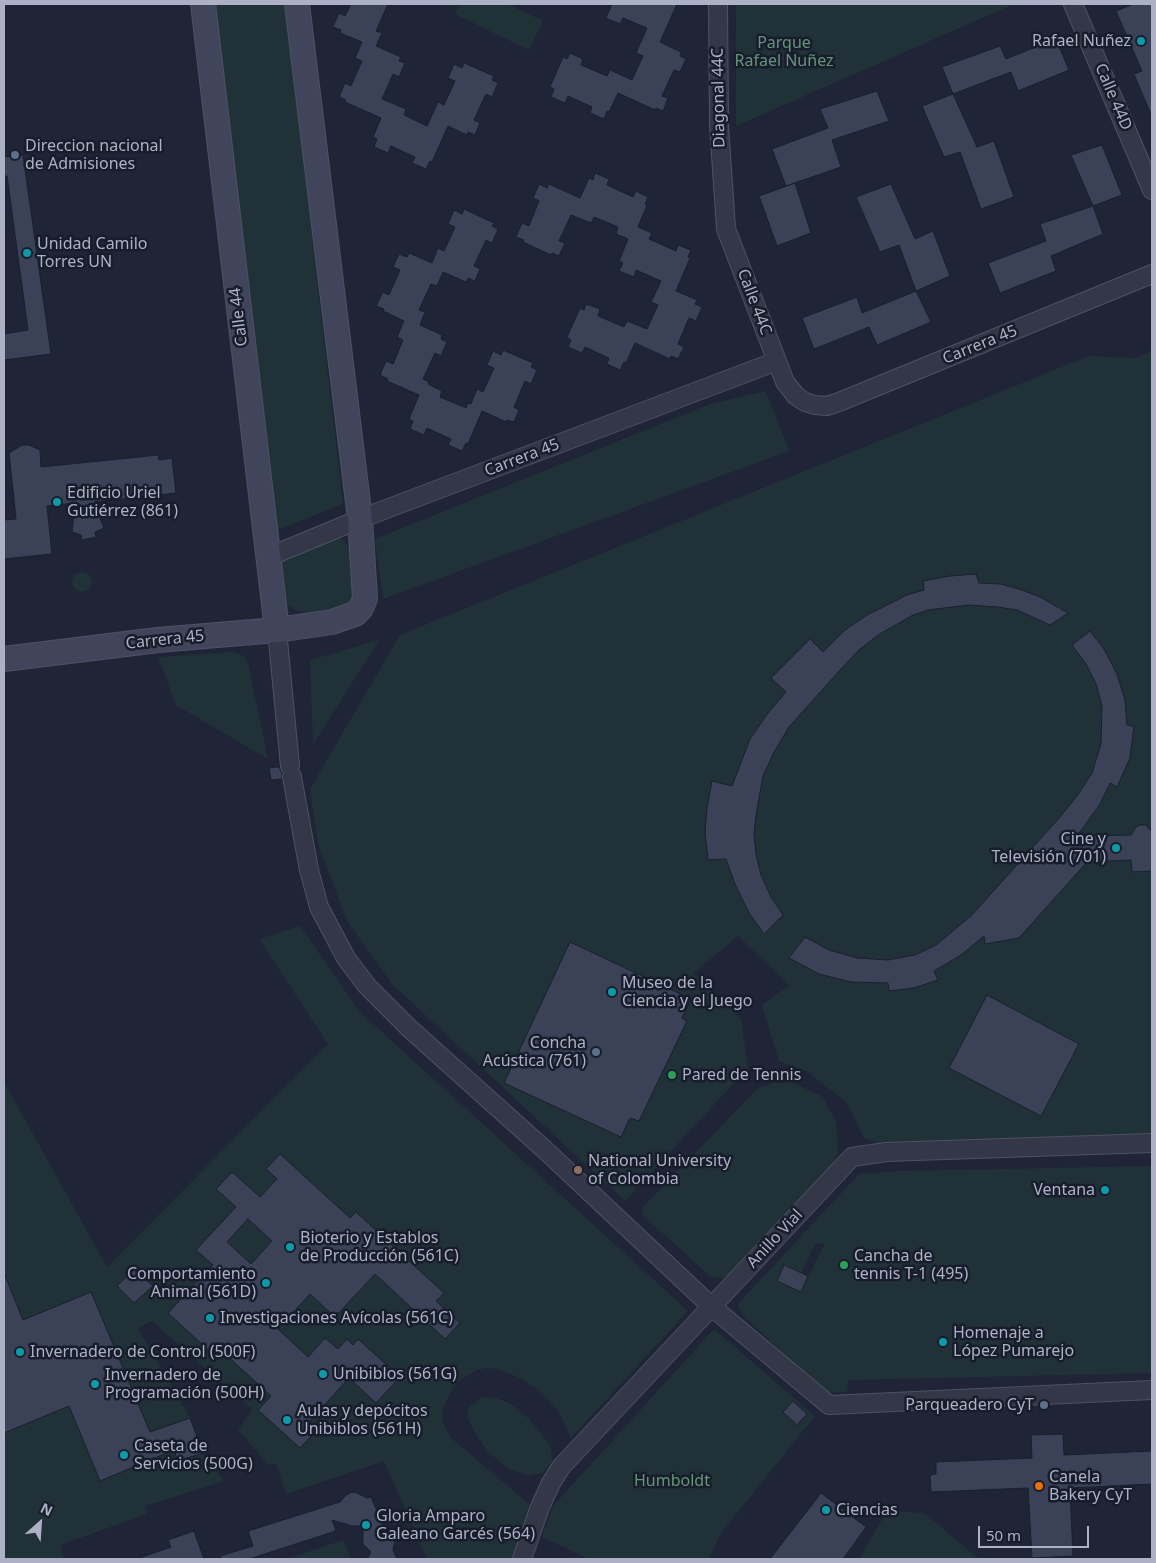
<!DOCTYPE html>
<html>
<head>
<meta charset="utf-8">
<style>
  body { margin:0 }
  #map { position:relative; width:1156px; height:1563px; overflow:hidden; background:#1f2537; font-family:"Noto Sans",sans-serif }
  canvas { display:block }
  .frame { position:absolute; inset:0; border:5px solid #adb1c5; pointer-events:none }
  .north { position:absolute; left:15px; top:1498px; width:50px; height:50px; -webkit-text-stroke:4px #181d2c; paint-order:stroke; rotate:26deg; font-size:14px; font-weight:700; line-height:20px; text-align:center; color:#adb1c5 }
  .north::after { content:''; display:block; margin:auto; width:18px; height:22px; background:#adb1c5; clip-path:polygon(50% 0,100% 100%,50% 72%,0 100%) }
  .scale { position:absolute; left:978px; top:1526px; width:111px; height:22px; box-sizing:border-box; border:2px solid #adb1c5; border-top:0; padding-left:6px; font-size:15px; line-height:18px; white-space:nowrap; color:#adb1c5; -webkit-text-stroke:4px #181d2c; paint-order:stroke }
</style>
</head>
<body>
<div id="map">
<canvas width="1156" height="1563"></canvas>
<div class="frame"></div>
<div class="north">N</div>
<div class="scale">50 m</div>
</div>
<script>
const context = document.querySelector('canvas').getContext('2d');
context.lineJoin = 'round';
function paint(path, color) {
  context.fillStyle = color;
  context.fill(path, 'evenodd');
}
function shape(rows) {
  const path = new Path2D();
  for (const r of rows) {
    if (r.length === 3) {
      path.moveTo(r[0] + r[2], r[1]);
      path.arc(r[0], r[1], r[2], 0, 2 * Math.PI);
      continue;
    }
    path.moveTo(r[0], r[1]);
    for (let i = 2; i < r.length; i += 2) path.lineTo(r[i], r[i + 1]);
  }
  return path;
}
function strokePath(path, color, width, dash) {
  context.strokeStyle = color;
  context.lineWidth = width;
  context.lineCap = dash ? 'butt' : 'round';
  context.setLineDash(dash || []);
  context.stroke(path);
}
function label(font, color, halo, rows, align = 'center') {
  context.font = font + ' "Noto Sans",sans-serif';
  context.lineWidth = 5;
  context.setLineDash([]);
  context.textBaseline = 'middle';
  context.strokeStyle = halo;
  context.fillStyle = color;
  for (const [text, x, y, turn = 0] of rows) {
    context.save();
    context.translate(x, y);
    context.rotate((+turn || 0) * Math.PI / 180);
    context.textAlign = isNaN(turn) ? turn : align;
    if (halo) context.strokeText(text, 0, 0);
    context.fillText(text, 0, 0);
    context.restore();
  }
}
const green = shape([
  [210,4,285,4,343,504,275,531],
  [460,4,508,4,543,21,529,50,455,14],
  [736,4,1014,4,736,126],
  [1152,348,1152,832,1149,826,1142,824,1136,827,1132,835,1075,836,1131,860,1132,872,1152,871,1152,1134,885,1145,864,1138,847,1103,808,1072,779,1061,762,1005,789,985,738,936,693,973,741,1019,748,1068,625,1201,392,984,347,921,318,844,310,789,400,635,1089,356,1135,358,1147,354],
  [570,943,691,999,682,1018,687,1022,639,1121,630,1118,621,1137,504,1083],
  [987,995,991,1090,949,1068],
  [1034,1020,1079,1044,1041,1116,996,1092],
  [766,391,789,451,383,599,375,539,710,404],
  [335,537,342,539,349,548,352,596,350,605,342,610,309,613,295,610,284,601,275,562],
  [82,582,10],
  [379,640,313,745,310,660],
  [234,652,244,656,248,663,268,759,176,705,158,657],
  [300,926,360,1012,688,1311,571,1438,560,1414,550,1401,537,1389,520,1378,508,1373,497,1369,486,1368,477,1370,460,1380,453,1388,444,1406,442,1415,443,1423,450,1437,531,1506,512,1559,427,1559,384,1461,286,1494,276,1463,269,1465,238,1430,252,1410,152,1321,138,1328,190,1418,166,1426,178,1461,203,1453,224,1481,145,1506,147,1514,60,1545,64,1559,4,1559,4,1082,107,1267,328,1044,259,939],
  [784,1078,823,1097,836,1122,838,1153,832,1166,726,1279,710,1276,641,1214,644,1206,757,1089],
  [1152,1166,1152,1373,849,1380,847,1392,825,1393,741,1313,738,1304,859,1174,900,1171],
  [825,1243,801,1292,777,1281,801,1273,815,1244],
  [714,1329,815,1416,720,1534,709,1559,589,1559,542,1537,553,1506],
  [482,1397,496,1398,511,1404,528,1418,541,1433,551,1447,552,1462,542,1473,528,1476,509,1469,488,1452,475,1433,467,1416,469,1407],
  [887,1511,924,1513,979,1559,859,1559],
  [343,1540,351,1559,287,1559]
]);
const building = shape([
  [351,4,388,4,376,31,382,33,376,46,401,57,399,61,405,63,399,77,393,74,382,99,406,109,404,115,427,126,438,102,444,105,455,81,448,78,454,64,462,68,464,63,494,76,492,80,498,83,492,97,486,94,474,120,480,123,475,135,468,132,467,135,448,126,432,162,430,161,426,169,412,163,415,157,391,146,388,153,374,147,377,139,373,137,381,118,345,102,346,100,339,97,345,83,351,86,362,61,355,58,362,42,340,33,341,30,333,27,339,13,345,16,351,4],
  [612,4,677,4,660,42,681,52,680,56,686,59,680,72,674,70,662,96,668,98,663,111,656,108,655,110,618,93,609,112,607,111,604,119,590,113,592,107,568,96,565,103,551,97,554,89,550,87,563,57,567,59,570,53,583,59,581,65,607,76,610,70,632,80,643,56,636,53,647,28,623,18,620,24,606,18,612,4],
  [1134,4,1152,4,1152,117,1134,74,1142,71,1116,11,1134,4],
  [1056,39,1069,70,1018,91,1011,72,953,94,942,67,1000,46,1006,59,1056,39],
  [877,91,889,121,832,140,841,167,786,186,772,149,828,128,820,109,877,91],
  [953,94,977,147,994,141,1014,197,981,209,960,152,944,157,922,106,953,94],
  [1102,145,1122,195,1093,206,1071,155,1102,145],
  [23,155,51,354,4,360,4,334,28,330,7,176,4,176,4,157,23,155],
  [595,173,609,179,607,185,633,197,636,191,648,197,645,204,647,205,638,227,652,233,649,239,676,251,678,245,691,250,688,257,690,258,676,291,697,300,695,304,702,307,696,321,689,318,678,344,684,347,678,359,671,356,670,359,635,343,626,363,624,362,620,370,607,364,609,358,585,347,582,353,568,347,571,340,567,337,580,308,584,310,586,304,600,309,598,316,624,327,627,321,647,329,658,305,651,302,661,281,636,270,634,277,619,271,623,263,619,261,628,239,616,234,618,227,594,217,591,223,571,215,559,241,565,243,559,256,552,253,551,255,523,242,524,240,516,237,522,223,529,226,539,201,533,198,539,184,547,188,549,184,580,198,589,178,593,180,595,173],
  [795,183,811,233,777,246,759,196,795,183],
  [891,184,915,239,933,231,950,276,916,291,899,245,880,252,856,197,891,184],
  [1093,206,1103,234,1051,256,1056,271,1000,293,988,263,1046,241,1040,224,1093,206],
  [464,209,494,223,492,226,498,229,492,243,486,240,474,266,480,269,475,281,468,278,466,282,443,272,437,286,431,284,419,310,425,312,420,325,442,335,441,339,447,342,441,356,435,353,423,379,429,382,428,384,442,391,440,397,466,408,468,403,471,404,477,389,483,392,494,368,487,365,493,351,501,355,503,350,533,363,531,367,537,370,531,384,525,381,514,407,519,410,514,422,507,420,506,422,482,411,468,444,466,443,462,451,448,445,451,439,427,428,424,435,410,429,413,421,409,419,419,395,387,381,388,379,380,375,386,361,393,364,403,340,397,337,404,321,383,311,384,309,376,306,383,292,389,295,400,270,393,267,399,254,407,257,409,253,432,263,438,248,444,251,455,227,448,224,454,210,462,214,464,209],
  [916,291,931,322,877,345,869,327,814,349,802,318,857,297,862,313,916,291],
  [22,445,29,445,40,450,41,467,158,455,159,460,172,458,176,493,94,502,104,528,95,532,96,537,82,540,81,535,72,532,75,503,47,506,52,554,4,559,4,520,16,519,9,453,22,445],
  [976,574,979,583,1001,584,1022,590,1040,597,1068,613,1050,625,1017,610,998,607,969,605,928,610,913,615,878,635,860,649,841,669,789,727,774,752,763,776,756,815,754,834,756,854,761,875,771,897,783,915,764,934,749,913,735,884,726,859,708,860,705,832,707,808,712,781,732,786,750,739,768,713,786,692,771,678,810,639,823,652,845,630,867,615,907,595,924,590,923,581,950,576,976,574],
  [1090,631,1104,649,1117,674,1125,700,1127,725,1134,726,1130,758,1117,787,1110,783,1100,804,1077,836,1131,835,1136,827,1140,825,1146,825,1152,832,1152,871,1132,872,1131,860,1087,862,1019,938,985,944,984,936,961,955,934,971,938,980,914,988,889,991,888,983,851,982,819,974,789,958,805,937,829,950,857,958,888,960,915,955,936,945,971,916,1060,817,1077,796,1092,773,1101,744,1102,706,1096,684,1086,664,1072,645,1090,631],
  [275,767,279,767,282,773,282,779,271,780,269,768,275,767],
  [570,942,691,999,682,1018,687,1021,639,1121,630,1118,621,1137,504,1083,570,942],
  [987,995,1079,1044,1041,1116,949,1068,987,995],
  [280,1154,350,1218,356,1212,444,1293,436,1301,460,1323,445,1339,375,1274,335,1317,310,1294,278,1329,308,1357,325,1338,338,1349,347,1339,353,1345,358,1339,400,1377,376,1403,349,1378,308,1423,317,1430,300,1448,258,1410,271,1396,224,1353,218,1359,168,1313,213,1265,196,1250,236,1207,216,1189,232,1172,260,1197,277,1179,266,1169,280,1154],
  [248,1219,272,1241,251,1264,227,1242,248,1219],
  [784,1265,808,1276,801,1292,777,1281,784,1265],
  [135,1269,153,1286,134,1303,117,1286,135,1269],
  [4,1273,23,1320,91,1292,150,1432,190,1418,203,1453,178,1461,174,1450,100,1481,69,1406,4,1433,4,1273],
  [793,1401,807,1414,797,1425,783,1412,793,1401],
  [1063,1434,1064,1455,1152,1451,1152,1484,1070,1488,1073,1556,1032,1558,1028,1488,931,1492,930,1475,936,1474,936,1462,1032,1458,1031,1435,1063,1434],
  [352,1492,357,1493,367,1498,371,1497,387,1535,392,1537,395,1541,393,1550,397,1559,367,1559,371,1552,363,1544,363,1526,352,1526,332,1520,336,1531,249,1559,221,1559,220,1556,253,1546,248,1531,340,1502,345,1496,352,1492],
  [821,1493,866,1527,843,1559,770,1559,821,1493],
  [194,1531,204,1559,142,1559,142,1557,171,1547,168,1540,194,1531]
]);
const street = shape([
  [718,4,719,125,726,229,785,382,796,396,805,402,815,405,827,406,839,402,1152,274],
  [1073,4,1152,190],
  [268,557,360,519,777,361],
  [277,630,290,766],
  [292,777,309,870,319,907,346,958,367,986,409,1028,544,1149,712,1307,829,1405,1152,1390],
  [522,1559,540,1507,551,1483,561,1467,852,1157,886,1152,1152,1143]
]);
const secondary = shape([
  [203,4,277,630],
  [4,659,158,640,277,630,332,622,355,614,361,608,365,598,360,519,297,4]
]);
const markers = [
  [1141,41,5,"#0f9aa8"],
  [15,155,5,"#5c6f8a"],
  [27,253,5,"#0f9aa8"],
  [57,502,5,"#0f9aa8"],
  [1116,848,5,"#0f9aa8"],
  [612,992,5,"#0f9aa8"],
  [596,1052,5,"#5c6f8a"],
  [672,1075,5,"#2e9e5b"],
  [578,1170,5,"#8d6e63"],
  [1105,1190,5,"#0f9aa8"],
  [290,1247,5,"#0f9aa8"],
  [844,1265,5,"#2e9e5b"],
  [266,1283,5,"#0f9aa8"],
  [210,1318,5,"#0f9aa8"],
  [943,1342,5,"#0f9aa8"],
  [20,1352,5,"#0f9aa8"],
  [323,1374,5,"#0f9aa8"],
  [95,1384,5,"#0f9aa8"],
  [1044,1405,5,"#5c6f8a"],
  [287,1420,5,"#0f9aa8"],
  [124,1455,5,"#0f9aa8"],
  [1039,1486,5,"#e8710a"],
  [826,1510,5,"#0f9aa8"],
  [366,1525,5,"#0f9aa8"]
];
const poiNames = [
  ["Rafael Nuñez",1131,41,"right"],
  ["Direccion nacional",25,146],
  ["de Admisiones",25,164],
  ["Unidad Camilo",37,244],
  ["Torres UN",37,262],
  ["Edificio Uriel",67,493],
  ["Gutiérrez (861)",67,511],
  ["Cine y",1106,839,"right"],
  ["Televisión (701)",1106,857,"right"],
  ["Museo de la",622,983],
  ["Ciencia y el Juego",622,1001],
  ["Concha",586,1043,"right"],
  ["Acústica (761)",586,1061,"right"],
  ["Pared de Tennis",682,1075],
  ["National University",588,1161],
  ["of Colombia",588,1179],
  ["Ventana",1095,1190,"right"],
  ["Bioterio y Establos",300,1238],
  ["de Producción (561C)",300,1256],
  ["Cancha de",854,1256],
  ["tennis T-1 (495)",854,1274],
  ["Comportamiento",256,1274,"right"],
  ["Animal (561D)",256,1292,"right"],
  ["Investigaciones Avícolas (561C)",220,1318],
  ["Homenaje a",953,1333],
  ["López Pumarejo",953,1351],
  ["Invernadero de Control (500F)",30,1352],
  ["Unibiblos (561G)",333,1374],
  ["Invernadero de",105,1375],
  ["Programación (500H)",105,1393],
  ["Parqueadero CyT",1034,1405,"right"],
  ["Aulas y depócitos",297,1411],
  ["Unibiblos (561H)",297,1429],
  ["Caseta de",134,1446],
  ["Servicios (500G)",134,1464],
  ["Canela",1049,1477],
  ["Bakery CyT",1049,1495],
  ["Ciencias",836,1510],
  ["Gloria Amparo",376,1516],
  ["Galeano Garcés (564)",376,1534]
];
const parkNames = [
  ["Parque",784,43],
  ["Rafael Nuñez",784,61],
  ["Humboldt",672,1481]
];
const streetNames = [
  ["Calle 44D",1113,97,67],
  ["Diagonal 44C",719,98,-91],
  ["Calle 44C",754,302,69],
  ["Calle 44",239,317,-97],
  ["Carrera 45",980,345,-22],
  ["Carrera 45",522,458,-21],
  ["Carrera 45",165,640,-6],
  ["Anillo Vial",775,1239,-47]
];
paint(green, '#213138');
paint(building, '#3b4258');
strokePath(building, '#1a1f2e', 1);
strokePath(street, '#4d5263', 20);
strokePath(secondary, '#4d5263', 26);
strokePath(street, '#333748', 18);
strokePath(secondary, '#41455b', 24);
for (const [x, y, r, color] of markers) {
  const dot = new Path2D();
  dot.arc(x, y, r, 0, 2 * Math.PI);
  context.fillStyle = color;
  context.fill(dot);
  strokePath(dot, '#181d2c', 2);
}
label('16px', '#adb1c5', '#181d2c', poiNames, 'left');
label('16px', '#649579', '#181d2c', parkNames);
label('16px', '#adb1c5', '#181d2c', streetNames);
</script>
</body>
</html>
